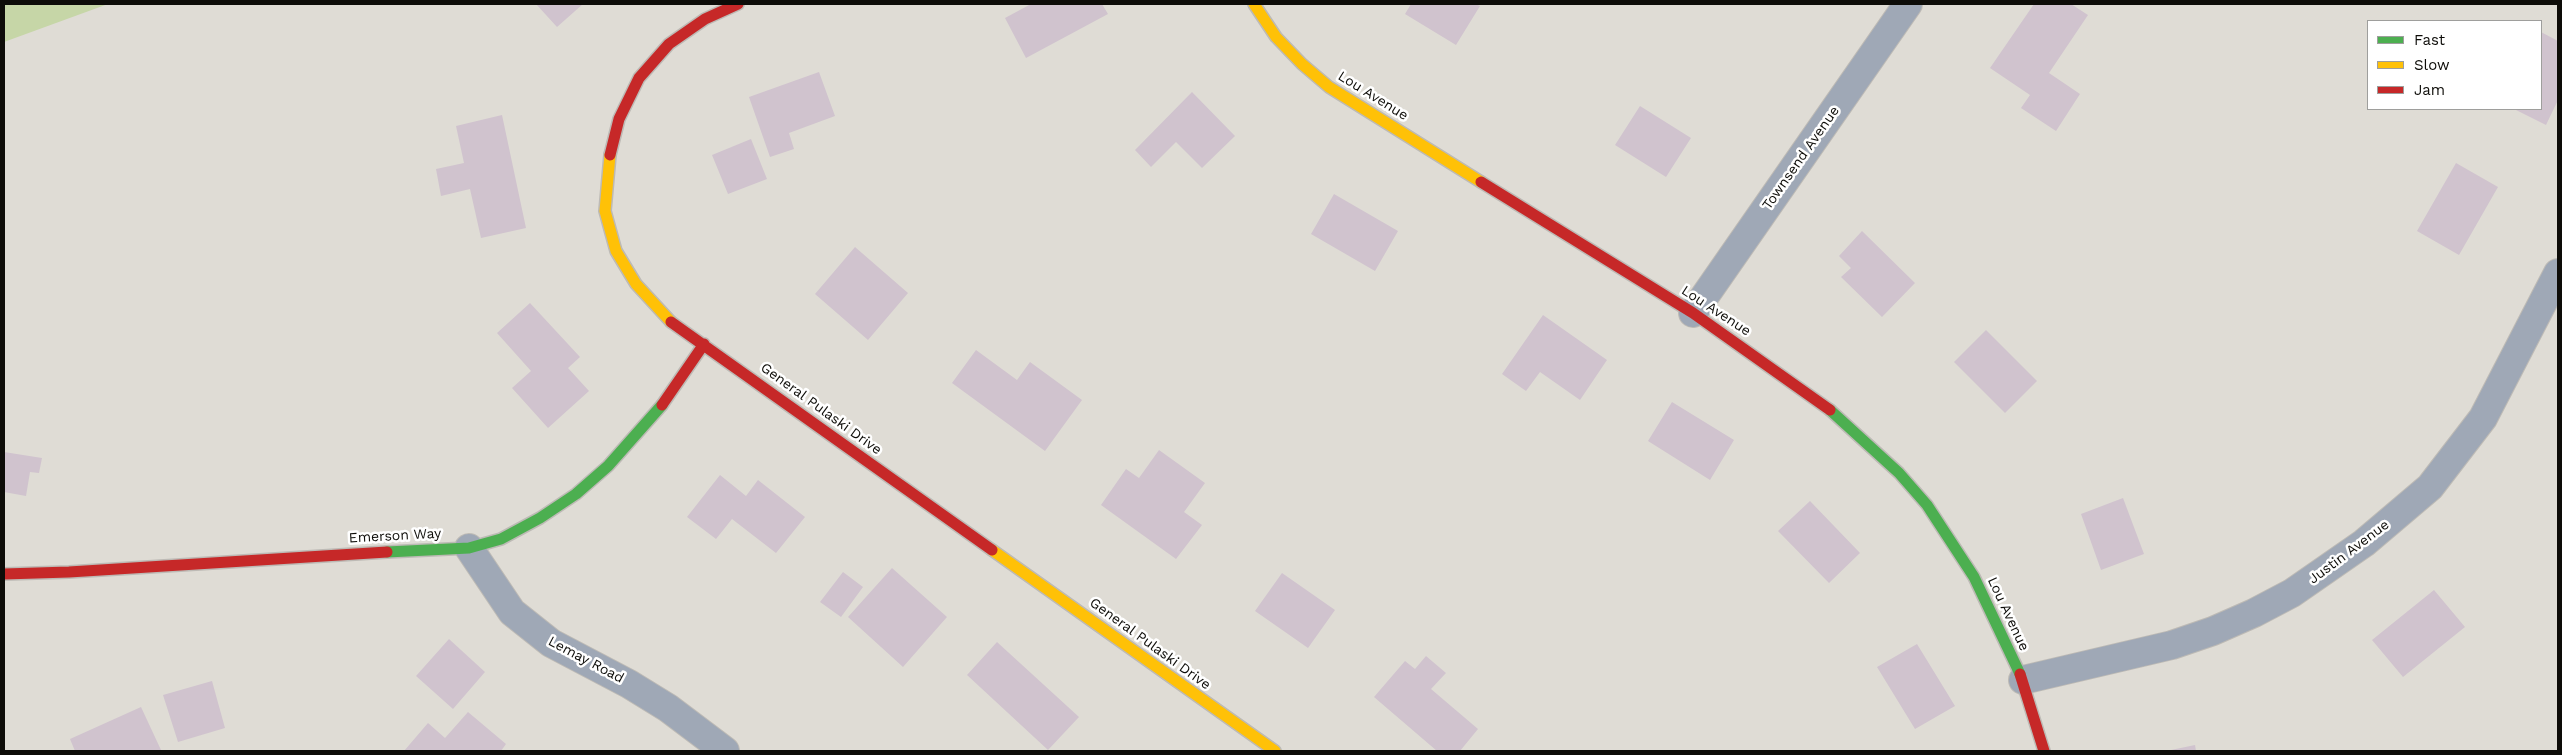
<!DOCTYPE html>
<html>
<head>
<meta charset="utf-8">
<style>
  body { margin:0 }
  #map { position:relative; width:2562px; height:755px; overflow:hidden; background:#dfdcd5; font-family:"Work Sans",sans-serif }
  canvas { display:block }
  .frame { position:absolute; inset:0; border:5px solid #0d0c08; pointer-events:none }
  .legend { position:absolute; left:2367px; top:20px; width:175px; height:90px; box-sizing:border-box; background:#fff; border:1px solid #9e9e9c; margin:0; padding:6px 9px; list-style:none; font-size:15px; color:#0d0c08 }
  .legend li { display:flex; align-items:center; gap:10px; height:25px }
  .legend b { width:25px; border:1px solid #9e9e9c }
</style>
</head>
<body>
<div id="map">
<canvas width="2562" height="755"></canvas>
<div class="frame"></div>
<ul class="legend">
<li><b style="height:6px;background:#4caf50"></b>Fast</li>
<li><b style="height:6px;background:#ffc107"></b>Slow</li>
<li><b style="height:6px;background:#c62828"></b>Jam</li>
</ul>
</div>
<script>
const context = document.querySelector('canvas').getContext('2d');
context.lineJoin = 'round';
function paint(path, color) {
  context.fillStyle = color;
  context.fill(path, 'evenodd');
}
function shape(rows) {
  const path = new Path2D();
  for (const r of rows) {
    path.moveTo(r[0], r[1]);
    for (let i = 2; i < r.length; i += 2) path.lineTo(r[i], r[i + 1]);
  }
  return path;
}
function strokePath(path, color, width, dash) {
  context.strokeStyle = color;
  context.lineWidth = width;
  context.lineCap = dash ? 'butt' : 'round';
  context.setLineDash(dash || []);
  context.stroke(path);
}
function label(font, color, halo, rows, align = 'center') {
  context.font = font + ' "Work Sans",sans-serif';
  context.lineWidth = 5;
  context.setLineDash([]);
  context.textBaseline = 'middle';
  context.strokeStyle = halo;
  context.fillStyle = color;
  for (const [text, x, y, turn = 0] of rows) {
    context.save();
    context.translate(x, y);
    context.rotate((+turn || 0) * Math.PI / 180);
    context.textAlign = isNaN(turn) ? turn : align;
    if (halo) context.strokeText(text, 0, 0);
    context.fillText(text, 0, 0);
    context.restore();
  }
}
const green = shape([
  [4,4,108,4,4,42]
]);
const building = shape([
  [536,4,583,4,557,27],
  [1031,4,1102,4,1108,14,1026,58,1005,18],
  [1411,4,1475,4,1480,6,1456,45,1405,14],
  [2034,4,2071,4,2088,15,2049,73,2080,94,2056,131,2021,108,2030,95,1990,68],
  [2541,32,2558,41,2558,100,2546,125,2514,109,2541,109],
  [819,72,835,116,789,133,794,149,770,157,749,97],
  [1192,92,1235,136,1202,168,1176,142,1151,167,1135,150],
  [1640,106,1691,138,1666,177,1615,145],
  [502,115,526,228,481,238,470,189,441,196,436,169,464,163,456,126],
  [751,139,767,179,728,194,712,155],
  [2456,163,2498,187,2459,255,2417,231],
  [1334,194,1398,231,1375,271,1311,234],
  [1862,231,1915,283,1882,317,1841,277,1851,268,1839,256],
  [855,247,908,293,868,340,815,294],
  [530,303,580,357,568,368,589,391,548,428,512,388,531,371,497,333],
  [1543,315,1607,360,1580,400,1540,372,1526,391,1502,374],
  [1986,330,2037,381,2005,413,1954,362],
  [976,350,1017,380,1030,362,1082,400,1045,451,952,383],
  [1672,402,1734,440,1710,480,1648,441],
  [1159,450,1205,483,1184,512,1202,525,1176,559,1101,505,1126,469,1139,478],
  [4,452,42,458,39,473,30,472,26,496,4,492],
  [720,475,746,496,758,480,805,517,776,553,732,519,716,539,687,517],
  [2123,498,2144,554,2101,570,2081,514],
  [1810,501,1860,553,1829,583,1778,531],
  [892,568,947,617,903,667,848,617],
  [843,572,863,587,841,617,820,602],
  [1282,573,1335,610,1308,648,1255,611],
  [2434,590,2465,627,2403,677,2372,640],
  [449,639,485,672,453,709,416,676],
  [997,642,1079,717,1048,750,967,675],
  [1917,644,1955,706,1915,729,1877,667],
  [1426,656,1446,673,1431,689,1478,729,1460,751,1437,751,1374,697,1405,661,1415,669],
  [212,681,225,728,178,742,163,695],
  [141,707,161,750,75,751,70,739],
  [468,712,506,744,501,751,404,751,428,723,445,738],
  [2195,745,2196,751,2171,751,2171,750]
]);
const street = shape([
  [1693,313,1908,4],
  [469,548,512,612,551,643,629,684,668,708,725,751],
  [2023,680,2172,645,2213,631,2254,613,2292,593,2364,543,2430,487,2483,418,2558,273]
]);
const fast = shape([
  [1830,410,1899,473,1927,505,1974,577,2020,674],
  [387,552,469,548,501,539,540,518,576,494,608,466,662,405]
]);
const slow = shape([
  [1254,4,1276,37,1302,64,1329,87,1481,182],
  [610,155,605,211,616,251,636,284,671,322],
  [992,550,1275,751]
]);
const jam = shape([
  [610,155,619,119,639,78,669,44,705,19,738,4],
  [1481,182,1693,313,1830,410],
  [671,322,992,550],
  [662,405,704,344],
  [4,574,69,572,387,552],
  [2020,674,2044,751]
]);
const streetNames = [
  ["Lou Avenue",1373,96,32],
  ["Townsend Avenue",1801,158,-55],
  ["Lou Avenue",1716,311,33],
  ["General Pulaski Drive",821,409,36],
  ["Emerson Way",395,536,-3],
  ["Justin Avenue",2349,552,-37],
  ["Lou Avenue",2008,614,65],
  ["General Pulaski Drive",1150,644,36],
  ["Lemay Road",586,660,28]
];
paint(green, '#c6d6a7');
paint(building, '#d0c3ce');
strokePath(street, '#bdbab5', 30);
strokePath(fast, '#bdbab5', 14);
strokePath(slow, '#bdbab5', 14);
strokePath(jam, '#bdbab5', 14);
strokePath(street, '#9fa8b6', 28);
strokePath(fast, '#4caf50', 11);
strokePath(slow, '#ffc107', 11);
strokePath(jam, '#c62828', 11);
label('14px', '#0d0c08', '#fff', streetNames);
</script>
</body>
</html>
